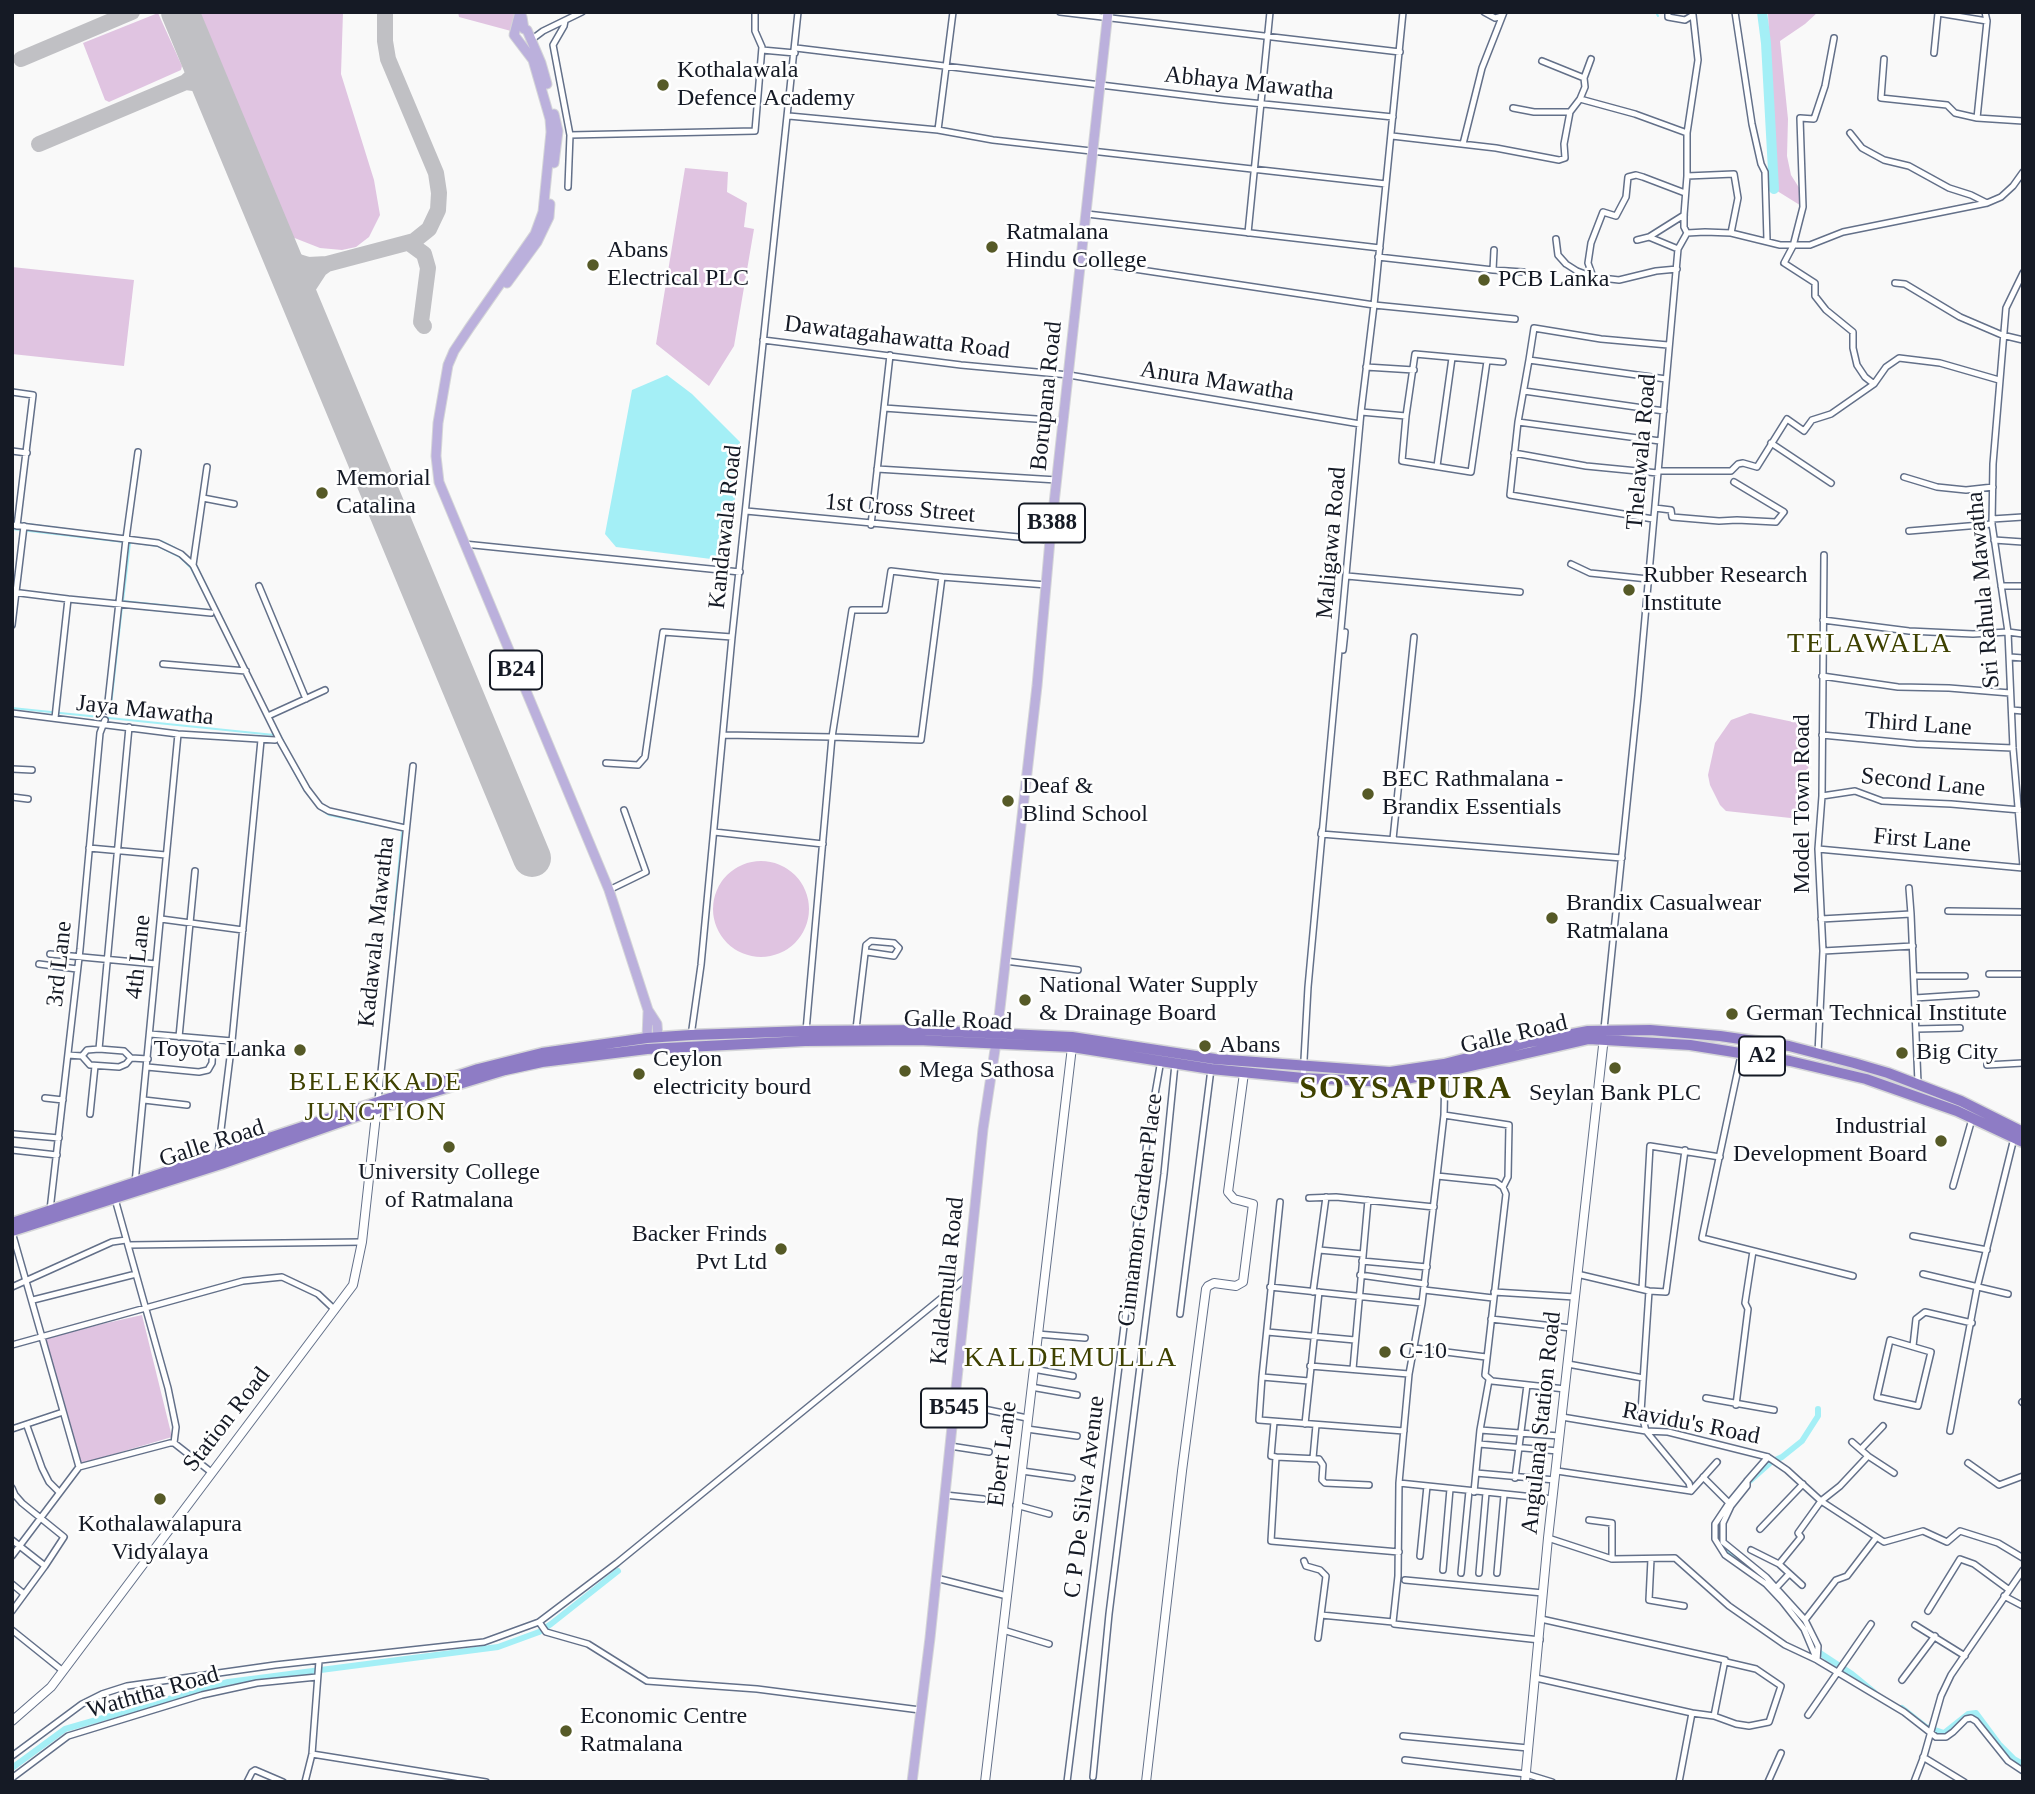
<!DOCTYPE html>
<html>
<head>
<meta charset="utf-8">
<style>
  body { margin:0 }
  #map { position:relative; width:2035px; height:1794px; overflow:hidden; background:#f9f9f9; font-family:"Times New Roman",serif }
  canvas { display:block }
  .frame { position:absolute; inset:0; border:14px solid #151a25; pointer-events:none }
</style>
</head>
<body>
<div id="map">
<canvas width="2035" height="1794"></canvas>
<div class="frame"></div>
</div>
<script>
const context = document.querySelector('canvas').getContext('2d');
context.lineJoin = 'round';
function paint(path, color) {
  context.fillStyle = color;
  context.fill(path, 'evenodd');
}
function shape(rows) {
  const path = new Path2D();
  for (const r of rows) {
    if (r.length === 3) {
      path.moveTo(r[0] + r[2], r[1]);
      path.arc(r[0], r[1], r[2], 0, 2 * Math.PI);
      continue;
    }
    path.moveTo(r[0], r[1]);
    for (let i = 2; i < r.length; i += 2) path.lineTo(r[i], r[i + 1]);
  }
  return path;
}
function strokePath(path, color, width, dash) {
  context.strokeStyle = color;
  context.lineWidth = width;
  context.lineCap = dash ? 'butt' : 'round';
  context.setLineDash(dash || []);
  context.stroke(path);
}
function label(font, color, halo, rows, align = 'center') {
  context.font = font + ' "Times New Roman",serif';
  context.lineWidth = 5;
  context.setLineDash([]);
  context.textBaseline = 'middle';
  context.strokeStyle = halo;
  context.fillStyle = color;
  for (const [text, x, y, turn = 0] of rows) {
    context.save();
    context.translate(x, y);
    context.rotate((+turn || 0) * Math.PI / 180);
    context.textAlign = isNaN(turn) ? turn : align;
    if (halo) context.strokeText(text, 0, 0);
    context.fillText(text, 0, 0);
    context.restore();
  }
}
const green = shape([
  [200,12,343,12,341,74,374,180,380,215,369,237,356,247,342,250,320,248,292,237],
  [458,12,517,12,513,29,511,31,459,17],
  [1768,12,1818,12,1805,24,1780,41,1788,119,1787,156,1791,175,1803,194,1803,207,1774,189],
  [158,13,182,66,181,70,109,102,105,100,83,43],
  [685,168,728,172,727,192,747,203,744,227,754,229,734,346,709,386,656,344],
  [12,267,134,280,124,366,12,354],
  [1750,713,1808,725,1809,820,1726,811,1720,805,1710,785,1708,775,1715,743,1731,720],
  [761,909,48],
  [142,1315,172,1437,80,1464,45,1337]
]);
const water = shape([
  [667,375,692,394,740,442,730,550,719,560,616,547,605,534,632,390]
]);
const stream = shape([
  [1656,12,1658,16],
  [19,523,161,541,175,548],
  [12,529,124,542],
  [129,542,158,546,180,557,191,568,213,610],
  [130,543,123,601,208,610],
  [196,565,232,638],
  [12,708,274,735],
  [110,715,122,607,183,613],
  [273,722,290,754],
  [292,768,305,791,316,805],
  [320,809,329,815,403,830],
  [387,821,403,825],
  [404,823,408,787],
  [394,915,402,832],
  [391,948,394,921]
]);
const canal = shape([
  [1744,1486,1771,1462,1782,1457,1802,1441,1818,1416,1818,1409],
  [1722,1518,1717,1535,1722,1544,1728,1553,1769,1584],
  [1817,1648,1820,1653,1852,1674,1874,1692],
  [1902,1708,1926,1727,1944,1733,1968,1714,1976,1713,1999,1744,2014,1759,2023,1764],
  [12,1768,65,1729,228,1682,498,1647,539,1632,551,1624,618,1571]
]);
const river = shape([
  [1762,12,1766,43,1774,189]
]);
const taxiway = shape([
  [21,59,132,12],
  [186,82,201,84,216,97],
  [39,144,186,82,196,73,198,64,197,53],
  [275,239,283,251,295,261,308,265,327,264],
  [409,243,424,254,428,268,421,322,424,326],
  [308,317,305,292,320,269,327,264,414,241,429,229,438,210,439,193,436,173,388,59,385,41,385,12]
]);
const runway = shape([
  [180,12,532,858]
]);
const street = shape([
  [1060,12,1400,52],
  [1484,12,1495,18,1502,16],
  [1668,12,1668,17,1685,20,1693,15,1698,60,1687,133],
  [1735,12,1752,124,1761,164,1765,172,1767,240],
  [565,21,564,26,553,45,570,135,568,187],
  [1834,38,1825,86,1814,119,1800,118,1803,207,1793,246,1784,263,1815,283,1815,296,1826,310,1853,332,1853,348,1857,365,1865,377,1874,384,1886,367,1899,358,1940,363,1999,380],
  [531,40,543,31,582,12],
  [796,48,1224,100,1393,117],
  [762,50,795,53],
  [1934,53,1938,13,1987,21],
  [1884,59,1881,98,1947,105,1955,113,1977,118,2023,121],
  [1542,61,1584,78],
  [1580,99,1585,87,1584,78,1591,59],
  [1513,108,1534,112,1570,112],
  [789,116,938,130,993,140,1386,184],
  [1977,118,1987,21,1985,12],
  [938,130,953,12],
  [1850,133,1862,148,1884,160,1909,166,1949,188,1971,195,1987,203],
  [570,135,755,131,762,47,755,31,755,12],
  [1392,136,1496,148,1559,160,1565,158,1564,144,1570,112,1580,99,1635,114,1687,133,1687,176,1684,215,1684,227,1687,233],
  [1463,144,1482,68,1504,12],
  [1687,176,1734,174,1738,198,1731,233],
  [1087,214,1380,248],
  [1248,233,1270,12],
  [1649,237,1684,215],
  [1556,239,1558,255,1566,264,1577,271,1593,277],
  [1637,240,1649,237,1678,249],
  [1378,257,1493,270,1494,250],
  [1081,261,1374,305,1515,319],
  [1677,269,1656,271,1619,280,1593,277,1588,263,1591,243,1603,212,1616,216,1626,197,1628,177,1636,175,1643,177,1685,193],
  [1493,270,1523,272],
  [2023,273,2006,308,1993,464,1992,524,2008,632,2013,748,2023,866],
  [1895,283,1905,284,1960,317,2002,335,2023,340],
  [763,340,961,365,1069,375,1360,424],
  [1529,360,1534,328,1601,339,1668,345],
  [1487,361,1471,472,1402,461,1406,416,1415,354,1503,362],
  [1366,367,1414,370],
  [1524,391,1664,411],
  [12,392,33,395,17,526],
  [884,408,1064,421],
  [1361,412,1406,416],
  [1518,422,1660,441],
  [1771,443,1831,483],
  [12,451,27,453],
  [1514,453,1586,466,1658,473],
  [1437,466,1452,358],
  [877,469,1057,480],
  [1659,471,1731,471,1738,464,1743,463,1757,467,1787,419,1804,431,1812,420,1831,414,1874,384],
  [1904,477,1937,487,1966,490,1993,487],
  [203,498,234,504],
  [1655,508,1671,510,1672,517,1719,521,1737,520,1776,522,1784,512,1734,482],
  [746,511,1050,540],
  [1653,519,1510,495,1518,422,1529,360,1666,379],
  [1992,519,2023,517],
  [12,525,158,543,181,554,193,565,280,741,307,789,320,806,329,811,405,828],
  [871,525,890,355],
  [1909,531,1992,524],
  [1994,540,2023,542],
  [464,544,740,572],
  [1571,564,1590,573,1648,579],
  [193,565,207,467],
  [1347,576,1520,592],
  [259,586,306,699],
  [2001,586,2023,586],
  [12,592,68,599,55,718],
  [68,599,211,613],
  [1823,620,1909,631,1973,634,2008,632,2023,634],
  [12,625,24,526],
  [1343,650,1345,632],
  [2010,657,2023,658],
  [163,664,246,671],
  [1822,676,1898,687,1949,688,2010,693],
  [2012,710,2023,711],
  [107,711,126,539,138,452],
  [12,713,178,734,275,740],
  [268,716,325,690],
  [724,735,832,737,852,610,885,610,891,571,942,577,1047,585],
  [1822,735,1916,744,2013,748],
  [606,763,638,765,645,757,663,632,732,637],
  [12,769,32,770],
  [1822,796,1855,791,1882,801,1951,804,2020,810],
  [12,797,28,799],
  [1322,830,1321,834,1622,858],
  [714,832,823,844],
  [1393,839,1414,637],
  [89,848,166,855],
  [1818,849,2023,868],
  [1909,888,1911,914],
  [609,890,646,872,624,810],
  [1948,911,2023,912],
  [161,919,243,930],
  [1821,919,1911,914,1918,1083],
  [1823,951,1913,946],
  [50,954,156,964],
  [1005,961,1078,970],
  [39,964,77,969],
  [1989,974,2023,974],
  [1914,976,1965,976],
  [1915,998,1976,994],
  [856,1029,866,945,871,941,894,943,899,948,894,956,867,952],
  [1604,1029,1638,696,1678,249,1687,233,1705,232,1731,233,1780,245,1810,245,1843,232,1987,203,2001,197,2013,186,2023,172],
  [1916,1029,1960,1028],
  [806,1031,832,737,921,740,942,577],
  [150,1034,232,1041],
  [691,1036,701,965,732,637,798,12],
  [179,1037,195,871],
  [1744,1041,1702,1238,1853,1276],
  [99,1049,129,727],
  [1818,1053,1823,951,1818,849,1822,796,1824,555],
  [68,1055,82,1056,90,1065,119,1067,126,1064,131,1058],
  [82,1056,87,1050,99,1049,124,1051,131,1058,148,1059],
  [1987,1065,2023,1063],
  [147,1067,199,1072,208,1070,212,1063,213,1040],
  [1445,1071,1444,1115,1437,1176,1496,1182,1503,1187,1506,1194,1485,1375,1492,1381,1565,1389],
  [1303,1078,1308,987,1361,412,1374,305,1403,12],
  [45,1098,63,1100],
  [144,1100,187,1105],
  [378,1101,413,766],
  [90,1114,95,1066],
  [1444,1115,1509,1125,1508,1177,1503,1187],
  [14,1134,59,1138],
  [12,1150,57,1155],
  [218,1154,232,1041,261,740],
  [1437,1176,1422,1303,1409,1374,1399,1483,1398,1576,1393,1622,1394,1624,1540,1640],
  [135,1183,178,734],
  [1953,1186,1972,1119],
  [1309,1198,1336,1197,1434,1207],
  [115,1199,168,1388,176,1427,174,1443],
  [1280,1202,1262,1377,1259,1420,1404,1431],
  [50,1210,80,949,100,733,105,720],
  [12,1232,79,1467],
  [1913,1236,1987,1250],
  [128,1245,362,1242],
  [1319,1250,1363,1254],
  [1362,1261,1427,1267],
  [1577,1274,1649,1291,1666,1292,1685,1150],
  [1923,1274,2008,1294],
  [1360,1275,1425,1284],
  [12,1287,112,1242,126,1240],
  [1270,1287,1422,1303],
  [1642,1289,1650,1146,1720,1157],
  [1424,1290,1493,1298],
  [1313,1292,1326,1197],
  [1494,1292,1575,1297],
  [33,1300,136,1274],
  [1180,1314,1211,1069],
  [1491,1319,1571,1328],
  [1267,1332,1355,1340],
  [1037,1334,1085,1338],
  [1890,1340,1931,1352,1918,1406,1877,1397,1890,1340],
  [12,1345,243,1281,282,1277,318,1294,335,1310],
  [1913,1346,1916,1319,1925,1312,1972,1323],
  [1414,1348,1486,1357],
  [1568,1364,1643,1378],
  [1310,1366,1409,1374],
  [1033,1369,1073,1376],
  [1353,1369,1368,1200],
  [1262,1377,1309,1381],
  [1031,1387,1077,1395],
  [1706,1398,1774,1410],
  [2022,1402,2023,1403],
  [955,1403,1027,1418],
  [1736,1405,1748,1309,1745,1303,1753,1251],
  [1562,1417,1646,1431,1668,1432,1768,1457,1787,1470,1821,1501,1884,1542,1923,1531,1947,1542,1960,1531,1998,1543,2023,1558],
  [1274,1422,1271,1456,1276,1457,1271,1541,1399,1552],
  [1305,1424,1319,1292],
  [27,1426,42,1468,49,1482,59,1492],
  [12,1429,63,1412],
  [1027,1429,1077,1436],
  [1480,1430,1559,1436],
  [1950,1431,1977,1288,2014,1138],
  [1852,1442,1868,1456,1894,1473],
  [1479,1444,1558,1451],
  [950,1446,989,1452],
  [1861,1449,1883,1426],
  [1276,1457,1319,1459,1323,1465,1322,1480,1325,1483,1369,1485],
  [1313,1458,1316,1425],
  [1968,1463,1999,1485,2023,1476],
  [1022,1471,1072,1478],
  [1557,1471,1691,1491,1689,1483,1646,1431,1641,1412,1649,1291],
  [1476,1473,1555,1480],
  [1703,1477,1729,1503],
  [1515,1478,1527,1385],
  [1747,1481,1747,1486,1731,1506,1723,1523,1723,1542,1766,1577,1805,1620,1818,1646,1817,1660,1804,1629,1782,1601,1766,1584,1725,1555,1715,1539,1715,1524,1729,1503,1747,1481,1768,1457],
  [1399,1483,1553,1499],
  [12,1488,15,1495,22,1503,64,1537,45,1566],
  [1691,1491,1717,1462],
  [1474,1492,1480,1430,1489,1380],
  [945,1495,983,1499],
  [1016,1505,1049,1514],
  [1589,1520,1612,1523,1612,1559],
  [1760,1529,1803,1484],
  [1548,1538,1612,1559,1675,1558,1729,1606,1785,1645,1817,1660,1904,1712,1936,1737,1946,1737,1953,1732,1966,1719,1971,1718,1976,1721,2008,1761,2023,1771],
  [12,1540,45,1566,12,1611],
  [1751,1550,1779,1564,1802,1585],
  [12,1556,79,1467,170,1443,174,1443,211,1472],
  [1420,1556,1427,1486],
  [1651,1559,1649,1600,1684,1606],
  [1304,1561,1306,1566,1320,1570,1326,1576,1318,1638],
  [1779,1564,1801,1537,1798,1533,1821,1501,1840,1486,1868,1456],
  [1443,1570,1450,1489],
  [1461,1573,1469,1491],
  [1479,1573,1486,1493],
  [1497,1573,1504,1495],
  [936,1578,1007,1596],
  [1405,1580,1543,1593],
  [12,1584,24,1594],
  [1776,1588,1789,1574],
  [2004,1596,2023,1606],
  [1928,1611,1960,1559,1974,1564,2008,1589],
  [1321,1615,1393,1622],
  [1541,1619,1725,1660,1714,1716,1692,1713],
  [1805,1620,1836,1580,1847,1576,1876,1538],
  [539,1622,546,1632,588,1644,647,1681,757,1689,920,1710],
  [1915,1625,1965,1656],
  [12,1630,63,1671],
  [1003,1630,1049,1644],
  [1536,1678,1692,1713,1679,1782],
  [1902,1680,1935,1636],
  [1808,1715,1871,1624],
  [1714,1716,1736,1724,1749,1726,1769,1722,1781,1686,1756,1669,1726,1662],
  [1403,1736,1528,1748],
  [312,1754,486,1782],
  [12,1756,82,1704,102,1694,127,1686,275,1665,484,1642,539,1622,617,1563,966,1278],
  [1923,1757,1964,1782],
  [1405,1760,1526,1774,1552,1782],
  [1093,1777,1109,1614,1164,1174,1175,1064],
  [12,1778,68,1736,202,1695,257,1683,317,1677],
  [247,1782,252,1772,255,1770,283,1782],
  [305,1782,312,1754,319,1661],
  [1067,1782,1148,1134,1161,1060],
  [1768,1782,1781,1753],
  [1914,1782,1924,1756,1941,1696,1951,1675,2023,1570]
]);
const secondary = shape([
  [12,1721,51,1687,353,1285,362,1242,377,1106],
  [985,1782,1072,1047],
  [1146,1782,1182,1471,1206,1289,1208,1286,1214,1283,1236,1286,1243,1282,1253,1204,1234,1199,1228,1192,1244,1073],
  [1525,1782,1548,1538,1604,1037]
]);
const primary = shape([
  [520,12,514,35,533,60,550,119,551,132,543,212,535,234,470,327,454,351,448,365,438,423,436,456,439,482,609,890,648,1010,657,1024,658,1037],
  [522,17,524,29,527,30,541,63,547,84],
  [554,163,558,131,554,114],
  [507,283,537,242,549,217,550,204],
  [647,1038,648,1012],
  [912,1782,930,1638,983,1129,996,1043,1037,686,1050,540,1108,12]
]);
const highway = shape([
  [12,1223,478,1069,542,1053,647,1038,691,1035,806,1031,922,1030,1072,1037,1215,1059,1390,1072,1444,1064,1530,1042,1588,1031,1650,1030,1720,1036,1789,1046,1854,1063,1888,1073,1961,1101,2023,1132],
  [12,1231,221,1164,377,1109,505,1070,542,1062,647,1049,805,1041,918,1040,1072,1047,1211,1069,1303,1078,1388,1082,1445,1072,1589,1039,1690,1045,1790,1061,1866,1079,1957,1111,2023,1142]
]);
const markers = [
  [663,85,7,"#565a27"],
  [992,247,7,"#565a27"],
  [593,265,7,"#565a27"],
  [1484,280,7,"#565a27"],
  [322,493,7,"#565a27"],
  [1629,590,7,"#565a27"],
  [1368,794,7,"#565a27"],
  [1008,801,7,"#565a27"],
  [1552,918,7,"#565a27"],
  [1025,1000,7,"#565a27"],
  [1732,1014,7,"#565a27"],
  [1205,1046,7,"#565a27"],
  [300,1050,7,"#565a27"],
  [1902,1053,7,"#565a27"],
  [1615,1068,7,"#565a27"],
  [905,1071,7,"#565a27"],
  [639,1074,7,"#565a27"],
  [1941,1141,7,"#565a27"],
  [449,1147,7,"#565a27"],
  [781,1249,7,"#565a27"],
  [1385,1352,7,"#565a27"],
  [160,1499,7,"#565a27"],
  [566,1731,7,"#565a27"]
];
const shields = [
  [1052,523,66],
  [516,670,52],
  [1762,1056,46],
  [954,1408,66]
];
const shieldNames = [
  ["B388",1052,523],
  ["B24",516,670],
  ["A2",1762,1056],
  ["B545",954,1408]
];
const poiNames = [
  ["Kothalawala",677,71],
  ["Defence Academy",677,99],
  ["Ratmalana",1006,233],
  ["Hindu College",1006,261],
  ["Abans",607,251],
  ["Electrical PLC",607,279],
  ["PCB Lanka",1498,280],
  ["Memorial",336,479],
  ["Catalina",336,507],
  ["Rubber Research",1643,576],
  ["Institute",1643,604],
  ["BEC Rathmalana -",1382,780],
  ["Brandix Essentials",1382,808],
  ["Deaf &",1022,787],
  ["Blind School",1022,815],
  ["Brandix Casualwear",1566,904],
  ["Ratmalana",1566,932],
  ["National Water Supply",1039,986],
  ["& Drainage Board",1039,1014],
  ["German Technical Institute",1746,1014],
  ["Abans",1219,1046],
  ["Toyota Lanka",286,1050,"right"],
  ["Big City",1916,1053],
  ["Ceylon",653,1060],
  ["electricity bourd",653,1088],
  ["Mega Sathosa",919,1071],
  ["Seylan Bank PLC",1615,1094,"center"],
  ["Industrial",1927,1127,"right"],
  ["Development Board",1927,1155,"right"],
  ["University College",449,1173,"center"],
  ["of Ratmalana",449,1201,"center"],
  ["Backer Frinds",767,1235,"right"],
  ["Pvt Ltd",767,1263,"right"],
  ["C-10",1399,1352],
  ["Kothalawalapura",160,1525,"center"],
  ["Vidyalaya",160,1553,"center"],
  ["Economic Centre",580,1717],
  ["Ratmalana",580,1745]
];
const streetNames = [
  ["Abhaya Mawatha",1249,84,6],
  ["Dawatagahawatta Road",897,338,7],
  ["Anura Mawatha",1217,382,9],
  ["Borupana Road",1047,396,-84],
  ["Thelawala Road",1642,452,-85],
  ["1st Cross Street",900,509,5],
  ["Kandawala Road",726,527,-84],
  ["Maligawa Road",1332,543,-85],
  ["Sri Rahula Mawatha",1984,590,-95],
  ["Jaya Mawatha",145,711,6],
  ["Third Lane",1918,725,4],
  ["Second Lane",1923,783,6],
  ["Model Town Road",1803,804,-90],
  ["First Lane",1922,841,5],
  ["Kadawala Mawatha",377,932,-84],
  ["4th Lane",139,957,-84],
  ["3rd Lane",60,964,-84],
  ["Galle Road",958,1021,2],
  ["Galle Road",1514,1035,-13],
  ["Galle Road",212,1144,-18],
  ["Cinnamon Garden Place",1141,1210,-83],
  ["Kaldemulla Road",948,1281,-84],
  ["Station Road",227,1420,-52],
  ["Angulana Station Road",1542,1423,-84],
  ["Ravidu's Road",1691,1424,11],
  ["Ebert Lane",1003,1454,-83],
  ["C P De Silva Avenue",1085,1497,-83],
  ["Waththa Road",153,1693,-16]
];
const neighbourhoodNames = [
  ["BELEKKADE",376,1083],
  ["JUNCTION",376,1113]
];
const quarterNames = [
  ["TELAWALA",1870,645],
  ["KALDEMULLA",1071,1359]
];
const districtNames = [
  ["SOYSAPURA",1406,1090]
];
paint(green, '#e0c4e1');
paint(water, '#a4eff6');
strokePath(stream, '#a4eff6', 2);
strokePath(canal, '#a4eff6', 6);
strokePath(river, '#a4eff6', 10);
strokePath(taxiway, '#c0c0c4', 16);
strokePath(runway, '#c0c0c4', 38);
strokePath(street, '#637089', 8);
strokePath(secondary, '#637089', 10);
strokePath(primary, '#d5d6d8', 11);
strokePath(highway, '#d5d6d8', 13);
strokePath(street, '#fff', 5);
strokePath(secondary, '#fff', 8);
strokePath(primary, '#bbb0dc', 9);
strokePath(highway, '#8e7cc5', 10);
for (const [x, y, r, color] of markers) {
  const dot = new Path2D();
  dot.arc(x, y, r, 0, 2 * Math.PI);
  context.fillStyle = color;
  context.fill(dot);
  strokePath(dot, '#fff', 2.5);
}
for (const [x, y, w] of shields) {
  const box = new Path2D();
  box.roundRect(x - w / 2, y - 19.5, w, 39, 5);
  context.fillStyle = '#fff';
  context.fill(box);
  strokePath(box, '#151a25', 2);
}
label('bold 23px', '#151a25', null, shieldNames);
label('24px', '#151a25', '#fff', poiNames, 'left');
label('24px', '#151a25', '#fff', streetNames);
context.letterSpacing = '2px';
label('26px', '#3f4201', '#fff', neighbourhoodNames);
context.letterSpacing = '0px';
context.letterSpacing = '2px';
label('28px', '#3f4201', '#fff', quarterNames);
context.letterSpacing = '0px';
context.letterSpacing = '2px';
label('bold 32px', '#3f4201', '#fff', districtNames);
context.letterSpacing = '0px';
</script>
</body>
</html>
